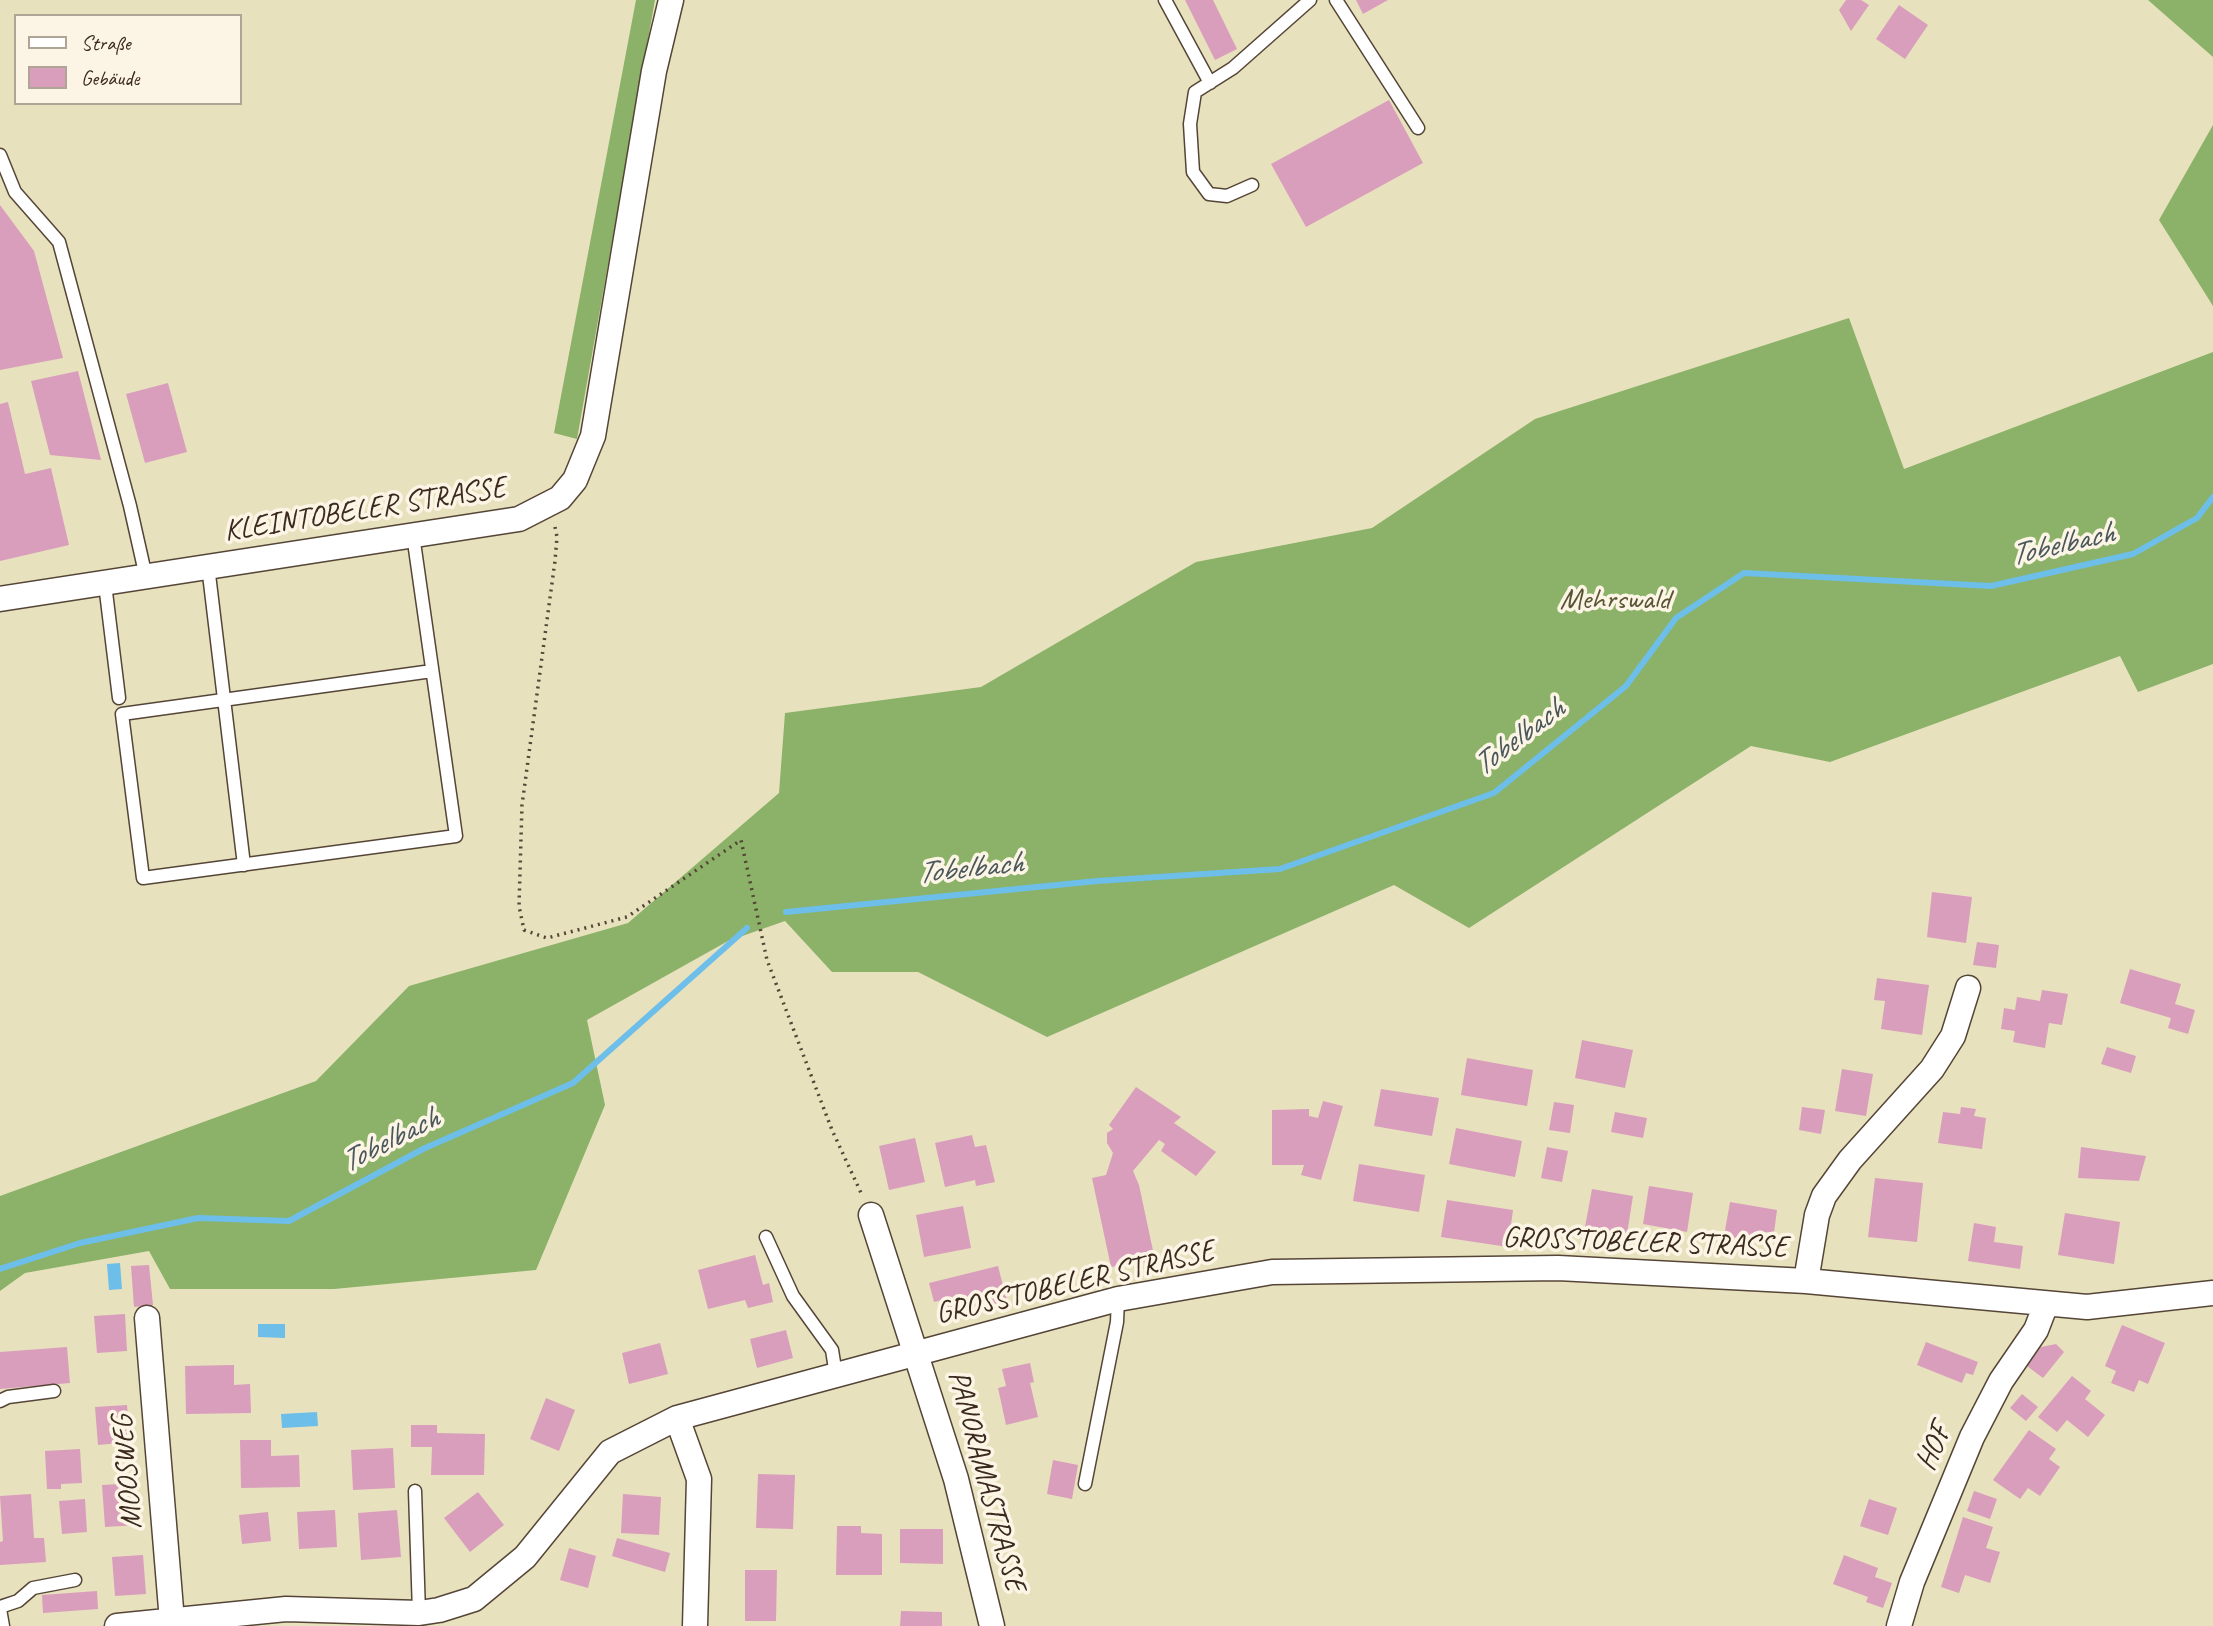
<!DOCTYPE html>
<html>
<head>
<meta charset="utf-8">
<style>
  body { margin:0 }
  #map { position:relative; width:2213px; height:1626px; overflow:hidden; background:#e8e1be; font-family:Caveat,sans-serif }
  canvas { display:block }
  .legend { position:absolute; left:14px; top:14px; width:228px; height:91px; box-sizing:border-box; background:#fcf5e5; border:2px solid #afa495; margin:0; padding:9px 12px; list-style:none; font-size:21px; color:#3b2a1e }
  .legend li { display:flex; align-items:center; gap:14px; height:35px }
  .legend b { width:35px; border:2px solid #afa495 }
</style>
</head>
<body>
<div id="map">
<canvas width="2213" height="1626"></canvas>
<ul class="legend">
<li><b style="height:9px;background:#fff"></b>Straße</li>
<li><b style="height:19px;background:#d99ebb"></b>Gebäude</li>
</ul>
</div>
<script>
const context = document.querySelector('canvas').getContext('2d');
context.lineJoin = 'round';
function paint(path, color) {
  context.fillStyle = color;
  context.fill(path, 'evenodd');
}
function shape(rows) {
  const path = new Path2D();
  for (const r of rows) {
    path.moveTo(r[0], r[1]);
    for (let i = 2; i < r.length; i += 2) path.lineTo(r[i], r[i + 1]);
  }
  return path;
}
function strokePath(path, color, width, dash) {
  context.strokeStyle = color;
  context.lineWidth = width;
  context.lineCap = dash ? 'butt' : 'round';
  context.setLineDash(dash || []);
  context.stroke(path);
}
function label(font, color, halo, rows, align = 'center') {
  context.font = font + ' Caveat,sans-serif';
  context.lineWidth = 7;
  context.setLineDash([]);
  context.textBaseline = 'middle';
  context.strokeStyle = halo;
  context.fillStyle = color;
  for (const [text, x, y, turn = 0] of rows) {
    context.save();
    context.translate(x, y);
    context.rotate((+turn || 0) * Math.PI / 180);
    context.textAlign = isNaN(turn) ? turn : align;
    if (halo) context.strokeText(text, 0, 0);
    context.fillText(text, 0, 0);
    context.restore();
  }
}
const forest = shape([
  [636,0,655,0,577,439,554,433],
  [2148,0,2213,0,2213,57],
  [2213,125,2213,306,2159,220],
  [1849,318,1904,469,2213,352,2213,664,2138,692,2120,656,1830,762,1751,746,1469,928,1394,885,1047,1037,918,972,832,972,785,921,728,941,587,1020,605,1105,536,1270,334,1289,170,1289,149,1251,25,1273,0,1291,0,1196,316,1081,409,986,628,923,779,793,785,713,981,687,1196,562,1372,528,1535,419]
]);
const water = shape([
  [120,1263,122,1289,109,1290,107,1264],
  [258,1324,285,1324,285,1338,258,1337],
  [317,1412,318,1426,282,1428,281,1414]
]);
const stream = shape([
  [786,912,1097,881,1280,869,1494,793,1626,686,1676,618,1744,573,1991,586,2133,554,2197,518,2213,497],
  [0,1269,80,1243,198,1218,289,1221,423,1149,573,1083,747,928]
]);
const building = shape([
  [1185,0,1213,0,1237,49,1215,60],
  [1356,0,1388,0,1363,14],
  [1846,0,1861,0,1869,5,1851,31,1839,10],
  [1899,5,1928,25,1905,59,1876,39],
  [1389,100,1423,163,1306,227,1271,164],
  [0,205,34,251,63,358,0,370],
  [78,371,101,460,50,455,31,381],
  [168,383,187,452,145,463,126,394],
  [8,402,25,474,51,468,69,545,0,561,0,404],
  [1932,892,1972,897,1966,943,1927,937],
  [1977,942,1999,945,1996,968,1973,965],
  [2130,969,2181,984,2175,1004,2195,1010,2188,1034,2168,1028,2171,1018,2120,1003],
  [1877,978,1929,985,1922,1035,1881,1029,1885,1001,1874,1000],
  [2042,990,2068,994,2062,1025,2049,1023,2045,1048,2013,1042,2015,1031,2001,1029,2004,1008,2015,1010,2017,997,2040,1001],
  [1582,1040,1633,1050,1625,1088,1575,1078],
  [2107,1047,2136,1056,2131,1073,2101,1064],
  [1467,1058,1533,1070,1527,1106,1461,1095],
  [1842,1069,1873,1074,1866,1116,1835,1111],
  [1136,1087,1181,1117,1174,1123,1216,1152,1196,1176,1161,1151,1165,1144,1159,1140,1133,1171,1139,1185,1155,1260,1111,1267,1092,1178,1106,1175,1113,1153,1107,1143,1107,1133,1113,1129,1109,1125],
  [1381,1089,1439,1098,1432,1136,1374,1126],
  [1323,1101,1343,1106,1321,1180,1301,1175,1304,1165,1272,1165,1272,1110,1309,1109,1309,1116,1318,1118],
  [1554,1102,1574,1105,1570,1133,1549,1130],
  [1802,1107,1825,1110,1821,1134,1799,1130],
  [1961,1107,1976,1109,1974,1116,1986,1118,1982,1149,1938,1143,1943,1112,1960,1114],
  [1615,1112,1647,1118,1643,1138,1611,1132],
  [1456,1128,1522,1141,1515,1177,1449,1164],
  [972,1135,975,1147,986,1145,995,1182,976,1186,975,1180,945,1187,935,1143],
  [915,1138,925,1182,889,1190,879,1146],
  [1547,1147,1568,1151,1562,1182,1541,1178],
  [2081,1147,2146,1156,2139,1181,2078,1178],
  [1359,1164,1425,1175,1419,1212,1353,1201],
  [1875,1178,1923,1183,1917,1242,1868,1237],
  [1649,1186,1693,1193,1687,1232,1643,1224],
  [1592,1189,1633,1196,1627,1234,1585,1227],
  [1447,1200,1513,1210,1508,1247,1441,1237],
  [1730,1202,1777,1210,1774,1233,1757,1231,1756,1241,1724,1236],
  [963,1206,971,1248,924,1257,916,1215],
  [2065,1213,2120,1222,2114,1264,2058,1255],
  [1974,1223,1996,1227,1994,1242,2023,1246,2020,1269,1968,1261],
  [755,1255,763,1285,769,1283,773,1302,748,1308,745,1300,708,1309,698,1270],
  [149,1265,153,1305,134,1307,131,1266],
  [998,1266,1007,1301,950,1315,946,1299,934,1302,929,1283],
  [125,1314,127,1351,97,1353,94,1316],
  [2122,1325,2165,1343,2148,1384,2139,1380,2134,1392,2111,1383,2116,1371,2105,1366],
  [786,1330,793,1358,757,1368,750,1339],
  [1926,1342,1978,1362,1973,1375,1966,1373,1962,1383,1917,1365],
  [660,1343,668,1374,629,1384,622,1353],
  [2056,1344,2064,1352,2043,1378,2027,1366,2041,1347],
  [67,1347,70,1383,0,1389,0,1352],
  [1030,1363,1034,1382,1030,1383,1038,1417,1006,1425,998,1388,1006,1386,1002,1369],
  [234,1365,234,1385,250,1384,251,1413,186,1414,185,1366],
  [2072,1376,2091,1391,2085,1399,2105,1415,2088,1437,2067,1420,2057,1432,2038,1417],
  [2022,1394,2038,1407,2026,1421,2010,1408],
  [546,1398,575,1410,559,1451,530,1439],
  [127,1405,130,1442,98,1445,95,1407],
  [411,1425,437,1425,437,1433,485,1434,484,1475,431,1475,432,1447,411,1447],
  [2029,1430,2056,1449,2049,1459,2060,1467,2040,1496,2028,1488,2020,1499,1993,1480],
  [240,1440,271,1440,271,1456,299,1455,300,1487,241,1488],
  [393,1448,395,1488,353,1490,351,1450],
  [80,1449,82,1483,61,1484,61,1489,47,1489,45,1451],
  [1053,1460,1078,1465,1072,1499,1047,1494],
  [758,1474,795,1475,793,1529,756,1528],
  [137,1483,139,1525,105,1527,102,1485],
  [1974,1491,1997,1499,1990,1519,1967,1511],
  [478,1492,504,1525,470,1552,444,1518],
  [31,1494,34,1538,44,1538,46,1562,0,1565,0,1542,3,1541,0,1496],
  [623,1494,661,1497,659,1535,621,1533],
  [85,1499,87,1532,62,1534,59,1501],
  [1869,1499,1897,1508,1888,1535,1860,1526],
  [335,1510,337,1547,299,1549,297,1512],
  [397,1510,401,1557,361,1560,358,1513],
  [268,1512,271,1541,242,1544,239,1515],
  [1963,1517,1993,1527,1986,1548,2000,1552,1990,1583,1965,1575,1959,1593,1941,1587],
  [837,1526,861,1526,861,1533,882,1534,882,1575,836,1575],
  [900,1529,943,1529,943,1564,900,1563],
  [617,1538,670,1553,665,1572,612,1556],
  [569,1548,596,1556,588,1588,560,1580],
  [143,1555,146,1594,115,1596,112,1557],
  [1844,1555,1878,1568,1875,1577,1892,1583,1883,1608,1866,1602,1868,1597,1833,1584],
  [745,1570,777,1570,776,1621,745,1621],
  [97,1591,98,1609,43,1613,42,1595],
  [901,1611,942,1612,942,1626,900,1626]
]);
const path = shape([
  [555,527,557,537,555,561,522,805,519,906,524,930,547,938,627,917,741,840,767,960,832,1130,862,1195]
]);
const service = shape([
  [1165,0,1210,83],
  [1336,0,1418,128],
  [0,155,15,192,59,242,130,506,146,577],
  [1252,185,1227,196,1209,194,1193,172,1190,124,1195,92,1233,68,1310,0],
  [413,535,456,836,143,878,122,714,432,671],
  [208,566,244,865],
  [105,584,119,698],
  [766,1237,793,1296,832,1350,836,1375],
  [0,1401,8,1397,54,1391],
  [1085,1484,1117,1322,1118,1299],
  [415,1491,419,1613],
  [0,1607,18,1601,33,1588,75,1580],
  [0,1609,3,1626]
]);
const minor = shape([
  [0,599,519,519,560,498,575,480,593,436,654,71,671,0],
  [871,1215,956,1479,992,1626],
  [1806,1281,1817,1215,1824,1196,1850,1160,1932,1069,1953,1036,1968,988],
  [147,1318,172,1621],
  [677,1418,699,1479,695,1626],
  [117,1626,286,1609,419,1613,439,1610,474,1599,525,1557,610,1452,677,1418,1118,1299,1272,1272,1558,1268,1806,1281,2087,1307,2213,1293],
  [1899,1626,1912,1582,1972,1437,2001,1381,2036,1330,2046,1304]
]);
const streetNames = [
  ["KLEINTOBELER STRASSE",365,510,-9],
  ["GROSSTOBELER STRASSE",1645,1243,2],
  ["GROSSTOBELER STRASSE",1075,1283,-13],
  ["HOF",1934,1448,-66],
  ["MOOSWEG",128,1472,-95],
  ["PANORAMASTRASSE",986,1481,75]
];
const parkNames = [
  ["Mehrswald",1615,600]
];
const waterNames = [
  ["Tobelbach",2062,545,-13],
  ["Tobelbach",1519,738,-37],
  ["Tobelbach",970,869,-6],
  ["Tobelbach",390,1141,-27]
];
paint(forest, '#8bb268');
paint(water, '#6dbfe9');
strokePath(stream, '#6dbfe9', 6);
paint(building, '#d99ebb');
strokePath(service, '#554536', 15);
strokePath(minor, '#554536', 27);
strokePath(path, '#554536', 3.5, [2, 5]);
strokePath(service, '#fff', 12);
strokePath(minor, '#fff', 24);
label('30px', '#3b2a1e', '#fcf5e5', streetNames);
label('30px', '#585434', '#fcf5e5', parkNames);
label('italic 32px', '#4a575b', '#fcf5e5', waterNames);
</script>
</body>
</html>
